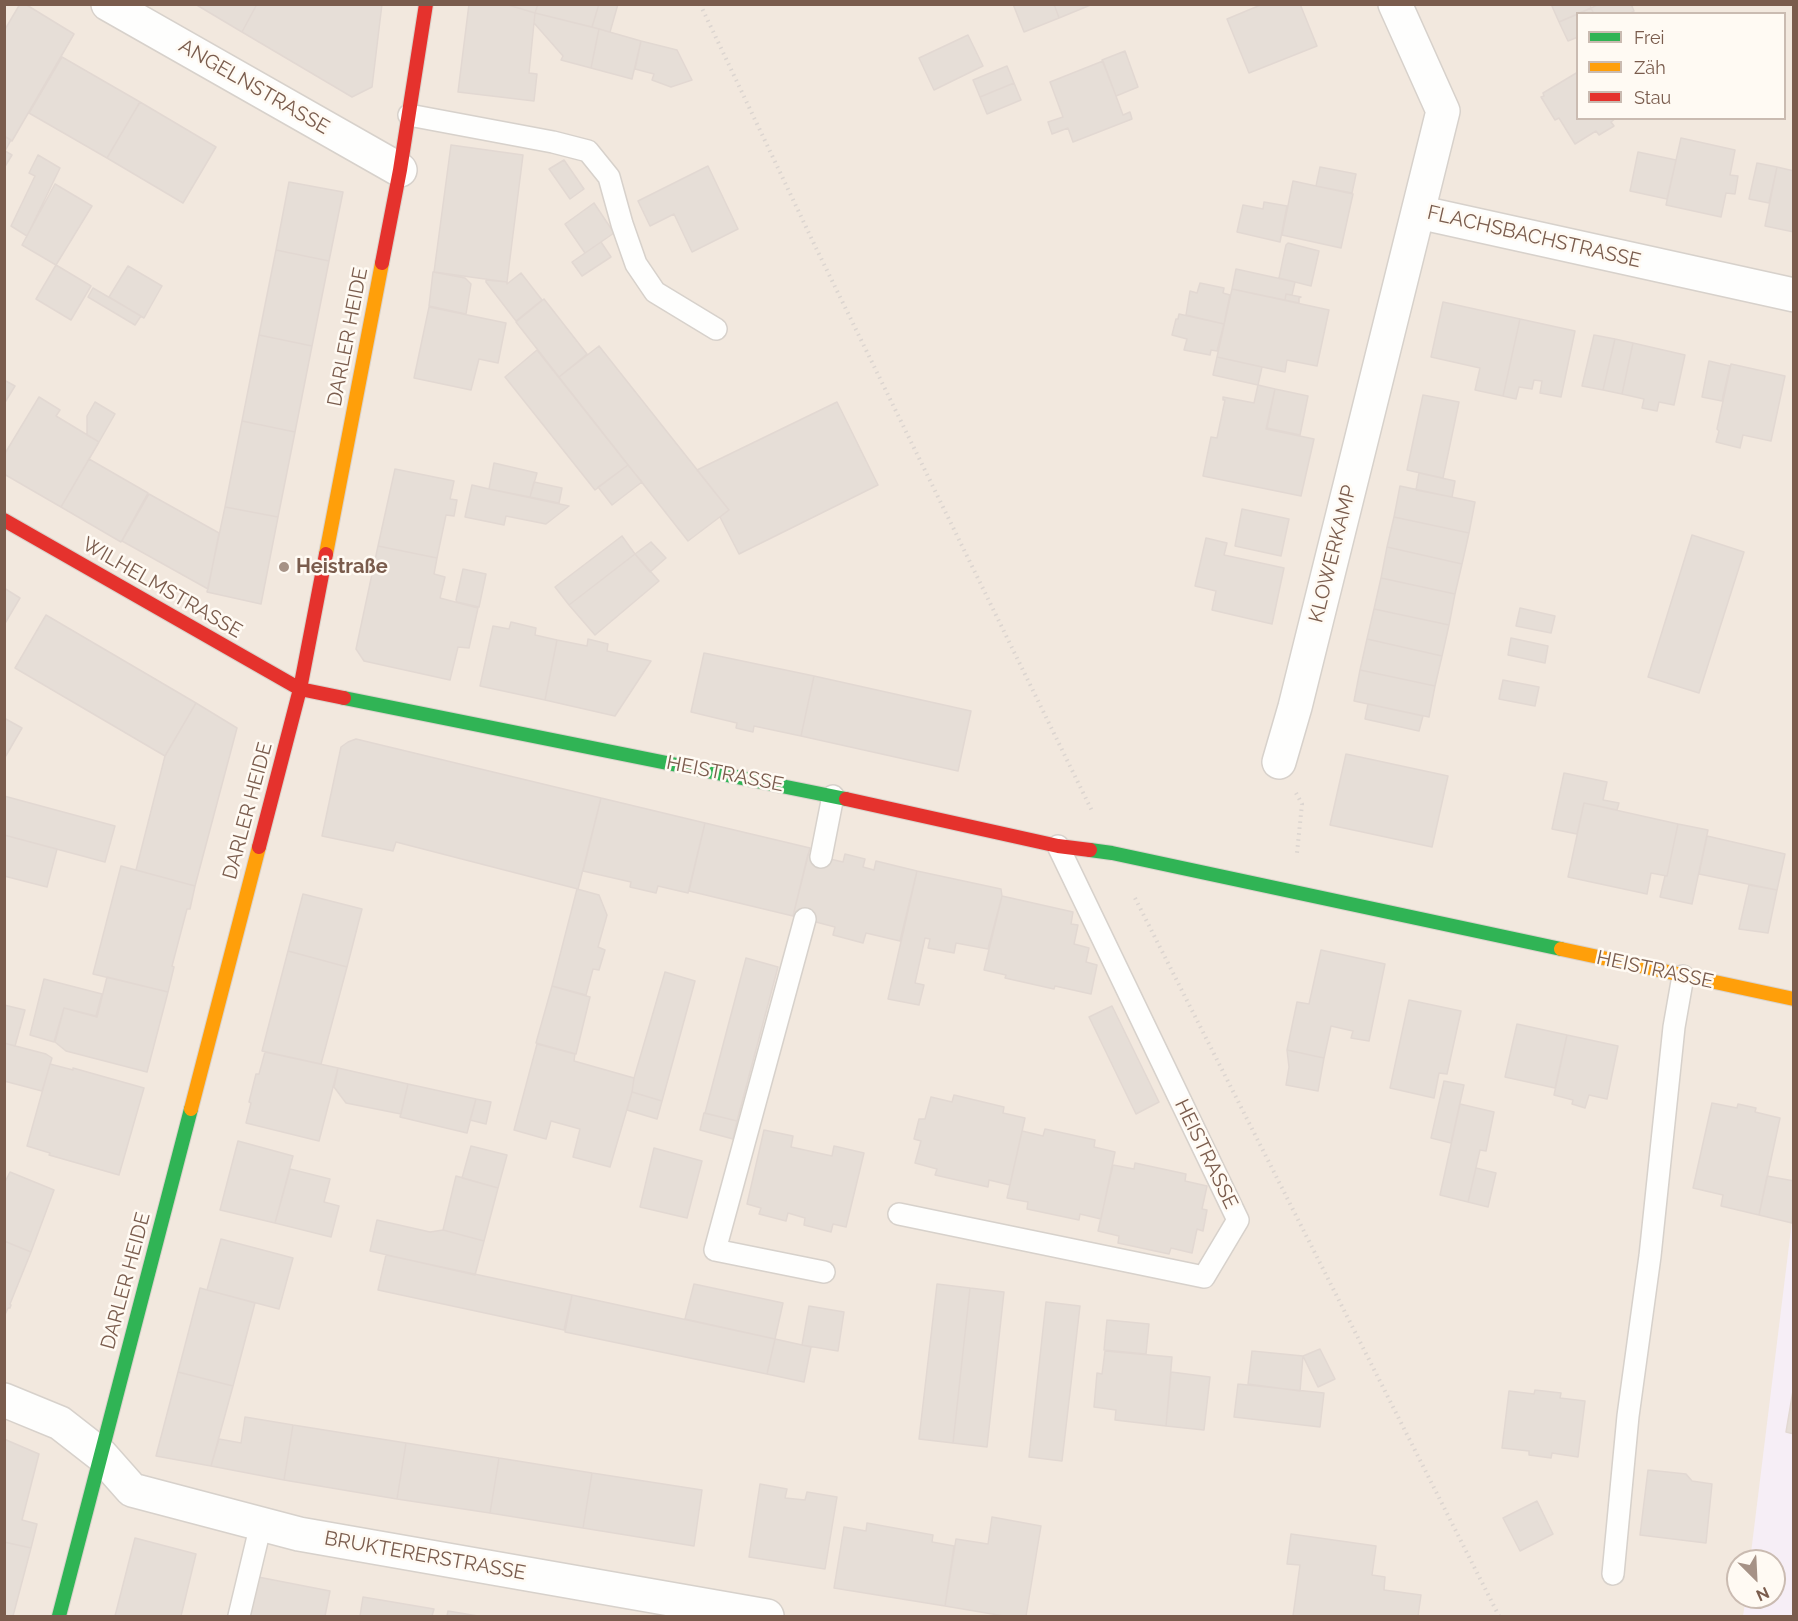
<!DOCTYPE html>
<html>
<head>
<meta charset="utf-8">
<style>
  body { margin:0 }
  #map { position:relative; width:1798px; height:1621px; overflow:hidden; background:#f9f5f0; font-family:Raleway,sans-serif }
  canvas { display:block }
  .frame { position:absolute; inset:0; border:6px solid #7a5c4d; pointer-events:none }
  .legend { position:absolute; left:1576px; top:12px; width:210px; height:108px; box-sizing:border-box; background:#fffaf3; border:2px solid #cabbb1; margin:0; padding:8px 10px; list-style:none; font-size:18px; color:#7a5c4d }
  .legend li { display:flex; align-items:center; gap:12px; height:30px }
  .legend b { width:30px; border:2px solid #cabbb1 }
  .north { position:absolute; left:1726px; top:1549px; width:60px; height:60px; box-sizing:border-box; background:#fffaf3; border:2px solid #cabbb1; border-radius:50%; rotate:156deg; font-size:16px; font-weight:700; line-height:24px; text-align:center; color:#7a5c4d }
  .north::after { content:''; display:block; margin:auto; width:21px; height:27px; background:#a69286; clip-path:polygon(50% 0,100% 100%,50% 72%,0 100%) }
</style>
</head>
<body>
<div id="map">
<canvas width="1798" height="1621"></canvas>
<div class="frame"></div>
<ul class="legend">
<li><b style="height:8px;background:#30b455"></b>Frei</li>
<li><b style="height:8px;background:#ff9f0a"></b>Zäh</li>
<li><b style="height:8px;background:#e5322d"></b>Stau</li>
</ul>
<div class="north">N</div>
</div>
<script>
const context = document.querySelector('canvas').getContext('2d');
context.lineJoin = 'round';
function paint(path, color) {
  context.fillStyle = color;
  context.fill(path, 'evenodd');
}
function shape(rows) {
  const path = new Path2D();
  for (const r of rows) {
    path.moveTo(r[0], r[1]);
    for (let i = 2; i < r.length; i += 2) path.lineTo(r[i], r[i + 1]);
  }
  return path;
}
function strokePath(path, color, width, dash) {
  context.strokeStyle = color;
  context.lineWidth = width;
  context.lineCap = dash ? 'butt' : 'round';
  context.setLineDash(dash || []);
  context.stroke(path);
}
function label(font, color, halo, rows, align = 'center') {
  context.font = font + ' Raleway,sans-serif';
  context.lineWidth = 5;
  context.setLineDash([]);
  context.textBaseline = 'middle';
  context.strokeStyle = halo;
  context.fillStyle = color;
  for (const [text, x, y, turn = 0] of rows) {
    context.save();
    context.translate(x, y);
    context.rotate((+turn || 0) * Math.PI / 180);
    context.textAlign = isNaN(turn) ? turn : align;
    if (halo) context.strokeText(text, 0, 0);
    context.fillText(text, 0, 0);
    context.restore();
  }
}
const residential = shape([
  [5,5,1793,5,1793,1616,5,1616],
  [1578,14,1784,14,1784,118,1578,118],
  [1738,1561,1774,1561,1774,1597,1738,1597]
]);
const education = shape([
  [1793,1213,1793,1616,1743,1616,1746,1597,1774,1597,1774,1561,1750,1561]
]);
const building = shape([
  [20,4,25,4,74,34,12,141,4,136,4,31,20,4],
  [195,4,257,4,242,32,195,4],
  [257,4,382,4,372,87,352,97,242,32,257,4],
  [469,4,505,4,535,13,529,73,537,74,534,101,458,92,469,4],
  [505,4,538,4,535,13,505,4],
  [538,4,599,4,592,27,535,13,538,4],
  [599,4,618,4,610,32,592,27,599,4],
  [1013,4,1054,4,1059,18,1024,32,1013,4],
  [1054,4,1093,4,1059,18,1054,4],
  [1263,4,1300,4,1317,46,1249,73,1227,19,1263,4],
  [1551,4,1590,4,1591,8,1559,22,1551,4],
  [1599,4,1631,4,1634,11,1629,14,1594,14,1591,8,1599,4],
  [1591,8,1594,14,1578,14,1591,8],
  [535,13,599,29,591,68,561,60,563,56,534,23,535,13],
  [1578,14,1578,37,1568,41,1559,22,1578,14],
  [599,29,641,41,632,79,591,68,599,29],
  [968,35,983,66,934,90,919,58,968,35],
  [641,41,677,50,692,80,671,87,652,80,654,74,635,69,641,41],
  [1125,51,1138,87,1116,96,1102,60,1125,51],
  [62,57,140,102,107,158,29,113,62,57],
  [1103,61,1123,115,1130,112,1132,119,1073,142,1068,128,1052,134,1048,122,1063,117,1050,82,1103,61],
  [1007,66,1014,83,980,97,973,80,1007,66],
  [1578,72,1578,118,1616,118,1611,122,1614,126,1599,135,1596,131,1575,144,1559,118,1555,120,1541,97,1544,96,1543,93,1578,72],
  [1014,83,1021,100,987,114,980,97,1014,83],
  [140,102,216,147,183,203,107,158,140,102],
  [4,136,11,140,5,151,12,155,4,168,4,136],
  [1681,138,1735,150,1730,175,1738,176,1735,194,1726,193,1721,217,1666,205,1681,138],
  [451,145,523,155,507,282,434,272,451,145],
  [1638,152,1676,160,1667,199,1630,191,1638,152],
  [38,155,60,168,27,236,11,226,35,176,29,173,38,155],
  [564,160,584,189,570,199,549,169,564,160],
  [1757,163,1777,167,1769,203,1749,199,1757,163],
  [708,166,738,229,692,252,674,214,650,226,638,201,708,166],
  [1320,167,1356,174,1352,193,1316,186,1320,167],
  [1777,167,1794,171,1794,232,1765,226,1777,167],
  [1293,181,1353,194,1341,248,1282,235,1293,181],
  [289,182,343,192,329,261,276,250,289,182],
  [55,184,92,206,56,265,22,245,55,184],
  [1264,202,1287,206,1280,242,1237,232,1243,205,1263,209,1264,202],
  [594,203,614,233,585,253,565,224,594,203],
  [601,242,611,257,582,276,572,262,601,242],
  [1288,243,1319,251,1311,286,1279,278,1286,245,1288,243],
  [276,250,329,261,312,346,259,335,276,250],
  [56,265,91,286,71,320,36,299,56,265],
  [128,266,162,286,144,318,109,297,128,266],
  [1236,269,1295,282,1292,295,1286,294,1285,300,1232,289,1236,269],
  [433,272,465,278,471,284,466,314,429,306,433,272],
  [521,273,542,300,516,321,486,282,486,280,507,282,507,284,521,273],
  [1200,283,1224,288,1223,293,1230,295,1224,324,1186,315,1190,291,1197,293,1200,283],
  [93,288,141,316,135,325,88,297,93,288],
  [1232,289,1329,310,1317,366,1287,360,1285,372,1217,357,1232,289],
  [1286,294,1301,297,1299,298,1299,303,1285,300,1286,294],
  [544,299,587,354,559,377,516,322,544,299],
  [1443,302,1520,319,1503,396,1475,390,1480,368,1431,357,1443,302],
  [429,307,506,323,498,363,479,359,471,390,414,378,429,307],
  [1179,314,1224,324,1217,351,1211,350,1210,355,1184,350,1187,339,1172,335,1176,319,1178,319,1179,314],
  [1520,319,1575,331,1561,397,1540,393,1542,381,1534,380,1532,389,1519,387,1516,399,1503,396,1520,319],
  [259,335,312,346,295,432,242,421,259,335],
  [1594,335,1615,339,1603,390,1582,386,1594,335],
  [1615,339,1633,343,1622,394,1603,390,1615,339],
  [1633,343,1685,355,1674,405,1659,402,1657,411,1642,408,1644,399,1622,394,1633,343],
  [599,346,729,510,688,541,559,377,599,346],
  [537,350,628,465,595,490,505,377,537,350],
  [1217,357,1262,367,1258,385,1213,375,1217,357],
  [1709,361,1730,366,1722,401,1702,397,1709,361],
  [1731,364,1785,376,1771,441,1743,435,1740,448,1716,442,1719,431,1717,429,1731,364],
  [4,380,15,386,4,404,4,380],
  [1258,385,1275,389,1266,429,1314,439,1301,496,1203,476,1211,437,1217,438,1225,400,1223,400,1223,397,1254,403,1258,385],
  [1275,389,1308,396,1300,435,1267,428,1275,389],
  [1423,395,1459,402,1443,478,1407,470,1423,395],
  [39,397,60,410,56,416,99,442,61,507,4,474,4,455,39,397],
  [95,402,115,414,99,442,87,435,87,416,95,402],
  [837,402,878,485,739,554,720,517,729,510,697,470,837,402],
  [242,421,295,432,278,517,225,507,242,421],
  [89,459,148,493,121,542,61,507,89,459],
  [494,463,537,473,530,497,489,489,494,463],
  [628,465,642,482,612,505,598,487,628,465],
  [395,469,454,481,450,499,457,500,454,516,446,515,437,558,378,546,395,469],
  [1419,473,1455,481,1452,497,1416,490,1419,473],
  [534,482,562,488,559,503,530,497,534,482],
  [472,485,489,489,569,506,546,524,506,516,504,525,465,517,472,485],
  [1400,486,1475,502,1469,533,1394,517,1400,486],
  [149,494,219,533,208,589,122,541,149,494],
  [225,507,278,517,261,604,207,592,225,507],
  [1242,509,1289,519,1281,556,1235,546,1242,509],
  [1394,517,1469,533,1462,564,1387,547,1394,517],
  [1692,535,1744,552,1699,693,1648,677,1692,535],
  [622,536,635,554,569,605,555,587,622,536],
  [1206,538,1227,543,1224,555,1284,568,1272,624,1212,610,1216,591,1195,586,1206,538],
  [651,542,666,558,650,572,635,554,651,542],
  [378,546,437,558,434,574,445,577,440,598,478,608,469,648,458,647,450,680,364,661,356,649,378,546],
  [1387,547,1462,564,1455,594,1381,578,1387,547],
  [635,554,659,581,595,635,569,605,635,554],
  [463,569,486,574,479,607,457,602,456,600,463,569],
  [1381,578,1455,594,1449,625,1374,609,1381,578],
  [4,588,20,598,4,625,4,588],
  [1520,608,1555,616,1551,633,1516,626,1520,608],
  [1374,609,1449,625,1442,656,1367,639,1374,609],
  [46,615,196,703,165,756,15,668,46,615],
  [511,622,536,628,535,635,557,640,545,700,480,686,493,626,509,629,511,622],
  [1511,638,1548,646,1545,663,1508,655,1511,638],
  [588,639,608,644,607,651,651,661,615,716,545,700,557,640,587,646,588,639],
  [1367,639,1442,656,1435,686,1360,670,1367,639],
  [704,653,814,676,801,736,754,726,753,732,736,728,737,723,691,712,704,653],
  [1360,670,1435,686,1429,717,1354,701,1360,670],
  [814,676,971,711,958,771,801,736,814,676],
  [1503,680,1539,687,1535,706,1499,699,1503,680],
  [196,703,237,728,195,886,136,870,165,756,196,703],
  [1368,704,1423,716,1419,731,1365,719,1368,704],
  [4,718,22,728,4,759,4,718],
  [356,739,601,798,578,889,396,842,393,851,322,836,341,747,348,742,356,739],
  [1346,754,1448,776,1432,847,1330,825,1346,754],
  [1564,773,1607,782,1603,800,1619,803,1617,810,1584,803,1577,834,1552,829,1564,773],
  [4,796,115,826,105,862,4,835,4,796],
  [601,798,705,823,688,893,658,886,656,893,630,887,631,882,583,871,601,798],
  [1584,803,1678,824,1667,876,1651,873,1647,894,1568,877,1584,803],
  [705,823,810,848,793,916,689,891,705,823],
  [1678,824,1708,830,1692,904,1660,897,1665,876,1667,876,1678,824],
  [4,835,57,849,47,887,4,876,4,835],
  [1707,836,1785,854,1777,890,1699,874,1707,836],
  [808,854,843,862,845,854,865,859,863,867,874,870,876,861,917,871,900,941,866,933,863,943,833,935,835,927,793,916,808,854],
  [121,866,195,886,190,909,187,909,172,966,174,967,168,992,93,974,121,866],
  [917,871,1001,889,1002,896,988,949,956,943,954,953,928,948,930,939,925,938,915,983,924,985,919,1005,888,999,917,871],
  [1749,885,1777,890,1768,933,1739,929,1749,885],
  [577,889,599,895,607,915,598,947,605,950,599,970,593,969,586,995,552,986,577,889],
  [303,894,362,909,347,967,288,951,303,894],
  [1002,896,1073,912,1071,924,1078,925,1074,944,1089,948,1086,962,1097,965,1091,994,1055,986,1054,989,1005,978,1006,975,984,970,1002,896],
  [1321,950,1385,964,1369,1041,1351,1038,1353,1031,1331,1026,1324,1058,1287,1050,1297,1002,1309,1004,1321,950],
  [288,951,347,967,321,1064,262,1051,288,951],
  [746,958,778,967,737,1121,705,1113,746,958],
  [665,972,695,981,662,1101,632,1092,634,1078,665,972],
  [107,977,168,992,147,1072,66,1051,55,1042,64,1008,97,1017,107,977],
  [44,979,102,994,96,1016,64,1008,54,1042,30,1035,44,979],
  [552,986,590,997,576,1054,536,1043,552,986],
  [1409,1000,1461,1011,1447,1074,1439,1073,1434,1098,1390,1088,1409,1000],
  [4,1005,25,1010,15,1046,4,1043,4,1005],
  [1112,1006,1159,1102,1136,1114,1089,1017,1112,1006],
  [1517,1024,1567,1035,1555,1088,1505,1077,1517,1024],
  [1567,1035,1618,1046,1607,1099,1589,1095,1585,1108,1572,1104,1573,1100,1554,1095,1567,1035],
  [4,1043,46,1054,52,1058,42,1091,4,1081,4,1043],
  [537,1044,575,1054,574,1061,634,1078,632,1092,610,1167,573,1157,580,1129,551,1121,546,1139,514,1130,537,1044],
  [1287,1050,1324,1058,1318,1091,1286,1085,1289,1067,1287,1050],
  [265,1052,338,1068,319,1141,246,1123,251,1103,249,1102,256,1074,259,1074,265,1052],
  [50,1064,73,1070,73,1068,144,1088,119,1175,49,1155,50,1153,27,1146,50,1064],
  [338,1068,408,1084,401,1114,346,1103,334,1087,338,1068],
  [1444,1081,1464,1085,1451,1143,1431,1138,1444,1081],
  [408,1084,476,1099,467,1133,400,1117,408,1084],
  [632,1092,662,1101,657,1119,627,1110,632,1092],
  [954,1095,1004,1107,1003,1113,1025,1118,1010,1185,989,1180,988,1187,935,1175,937,1169,915,1163,921,1141,914,1139,919,1119,925,1119,931,1097,952,1102,954,1095],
  [476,1099,491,1102,486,1124,470,1120,476,1099],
  [1712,1103,1737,1108,1738,1104,1756,1108,1755,1112,1780,1118,1759,1215,1721,1206,1723,1195,1693,1188,1712,1103],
  [1460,1104,1494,1112,1486,1151,1480,1150,1468,1202,1440,1195,1460,1104],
  [704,1113,737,1121,733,1139,700,1130,704,1113],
  [1045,1129,1095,1140,1094,1147,1115,1152,1101,1219,1080,1214,1079,1220,1027,1209,1028,1202,1007,1198,1022,1131,1043,1136,1045,1129],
  [764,1130,793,1136,791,1147,832,1156,834,1146,864,1153,846,1227,833,1224,831,1232,804,1225,805,1218,788,1213,786,1221,759,1214,761,1208,747,1204,764,1130],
  [238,1141,293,1156,275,1223,220,1210,238,1141],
  [471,1146,507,1155,498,1188,462,1178,471,1146],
  [654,1148,702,1161,687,1218,640,1207,654,1148],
  [1135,1163,1186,1174,1185,1181,1207,1186,1202,1209,1207,1210,1203,1231,1197,1229,1192,1253,1171,1248,1169,1254,1118,1243,1119,1236,1098,1231,1113,1165,1134,1169,1135,1163],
  [1476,1168,1496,1173,1488,1207,1468,1202,1476,1168],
  [290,1169,330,1179,324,1202,339,1206,331,1237,275,1223,290,1169],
  [10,1172,54,1190,31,1252,4,1241,4,1184,10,1172],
  [456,1176,498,1188,484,1241,443,1230,456,1176],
  [1767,1176,1794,1181,1792,1223,1759,1215,1767,1176],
  [377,1220,430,1232,443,1230,484,1241,475,1275,370,1251,377,1220],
  [221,1239,293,1258,279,1309,207,1290,221,1239],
  [4,1241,31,1252,10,1304,11,1305,10,1308,8,1308,4,1317,4,1241],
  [386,1255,572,1295,564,1330,378,1290,386,1255],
  [694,1284,783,1303,775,1339,685,1319,694,1284],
  [937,1284,970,1288,953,1443,919,1439,937,1284],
  [200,1288,255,1303,233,1386,178,1372,200,1288],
  [970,1288,1004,1292,987,1447,953,1443,970,1288],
  [572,1295,775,1339,767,1374,565,1332,572,1295],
  [1046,1302,1080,1306,1062,1461,1029,1457,1046,1302],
  [809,1306,844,1312,838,1351,802,1345,809,1306],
  [1107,1320,1149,1324,1146,1354,1104,1350,1107,1320],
  [775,1339,811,1347,804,1382,767,1374,775,1339],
  [1320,1349,1335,1379,1318,1387,1303,1356,1320,1349],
  [1105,1351,1172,1357,1166,1426,1115,1420,1116,1410,1094,1407,1097,1373,1102,1374,1105,1351],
  [1252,1351,1303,1356,1300,1391,1248,1384,1252,1351],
  [178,1372,233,1386,211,1466,156,1456,178,1372],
  [1171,1372,1210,1377,1204,1430,1166,1426,1171,1372],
  [1238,1384,1324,1393,1320,1427,1234,1417,1238,1384],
  [1794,1385,1794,1434,1786,1432,1794,1385],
  [1535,1390,1561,1393,1560,1398,1585,1401,1578,1457,1552,1453,1551,1458,1529,1455,1529,1451,1502,1448,1509,1391,1534,1394,1535,1390],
  [245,1417,293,1425,284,1480,211,1466,219,1439,241,1443,245,1417],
  [293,1425,406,1443,397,1499,284,1480,293,1425],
  [4,1439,39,1454,22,1520,37,1524,31,1548,4,1542,4,1439],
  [406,1443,499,1458,490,1513,397,1499,406,1443],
  [499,1458,592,1473,583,1528,490,1513,499,1458],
  [1648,1470,1686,1474,1692,1481,1712,1484,1706,1543,1640,1535,1648,1470],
  [592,1473,702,1490,694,1546,583,1528,592,1473],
  [760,1484,787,1489,785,1498,805,1500,807,1492,837,1497,825,1569,749,1557,760,1484],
  [1537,1501,1553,1534,1520,1551,1503,1518,1537,1501],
  [992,1517,1041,1526,1026,1616,1004,1616,945,1606,956,1539,988,1544,992,1517],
  [867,1523,933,1535,932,1542,954,1546,945,1606,834,1588,844,1527,866,1531,867,1523],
  [1291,1534,1376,1546,1372,1575,1385,1577,1384,1590,1421,1595,1418,1616,1293,1616,1300,1565,1287,1564,1291,1534],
  [135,1538,196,1554,181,1616,115,1616,135,1538],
  [4,1542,31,1548,13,1616,4,1616,4,1542],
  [253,1576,330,1591,325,1616,246,1616,253,1576],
  [363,1597,434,1609,432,1616,360,1616,363,1597],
  [448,1611,478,1616,447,1616,448,1611]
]);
const path = shape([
  [700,4,816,248,1093,813],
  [1296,793,1302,804,1297,853],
  [1135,898,1499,1616]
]);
const lane = shape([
  [409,115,553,142,588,151,609,177,622,224,636,264,655,292,716,329],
  [821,857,833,796],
  [805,919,715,1250,824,1272],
  [899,1214,1204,1277,1238,1220,1058,846],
  [1613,1574,1628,1416,1650,1256,1674,1027,1683,976],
  [239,1616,261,1524]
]);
const street = shape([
  [108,4,400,170],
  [1418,212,1794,295],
  [1279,762,1295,707,1443,111,1395,4],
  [4,1400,60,1423,101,1455,132,1490,299,1534,767,1616]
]);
const fast = shape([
  [344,698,846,799],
  [1090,850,1112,853,1561,949],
  [59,1616,191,1109]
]);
const slow = shape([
  [326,554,382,263],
  [1561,949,1794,999],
  [191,1109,259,847]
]);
const jam = shape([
  [382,263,400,170,426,4],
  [4,520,300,689,344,698],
  [846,799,1058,846,1090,850],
  [259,847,300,689,326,554]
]);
const markers = [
  [284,567,6,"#a69286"]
];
const streetNames = [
  ["ANGELNSTRASSE",254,87,30],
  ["FLACHSBACHSTRASSE",1534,237,13],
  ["DARLER HEIDE",348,337,-79],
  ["KLOWERKAMP",1333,554,-76],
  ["WILHELMSTRASSE",162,588,30],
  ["HEISTRASSE",725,774,11],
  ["DARLER HEIDE",248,811,-75],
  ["HEISTRASSE",1655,970,12],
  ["HEISTRASSE",1206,1154,64],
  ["DARLER HEIDE",126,1281,-75],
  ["BRUKTERERSTRASSE",425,1556,10]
];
const poiNames = [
  ["Heistraße",296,567]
];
paint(residential, '#f2e8de');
paint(education, '#f6eef6');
paint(building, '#e6ded7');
strokePath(building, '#e2d8d2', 1.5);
strokePath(lane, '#d7d1cb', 24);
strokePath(street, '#d7d1cb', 36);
strokePath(fast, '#d9d2cb', 16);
strokePath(slow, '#d9d2cb', 16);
strokePath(jam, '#d9d2cb', 16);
strokePath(path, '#dcd5d0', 4, [1.5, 4.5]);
strokePath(lane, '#fefefd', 21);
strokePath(street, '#fefefd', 33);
strokePath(fast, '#30b455', 14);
strokePath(slow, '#ff9f0a', 14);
strokePath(jam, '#e5322d', 14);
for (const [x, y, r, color] of markers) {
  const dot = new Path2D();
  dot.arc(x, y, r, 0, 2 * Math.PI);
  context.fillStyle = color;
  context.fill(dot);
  strokePath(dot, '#fffaf3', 2);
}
label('20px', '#7a5c4d', '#fffaf3', streetNames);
label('bold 20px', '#7a5c4d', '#fffaf3', poiNames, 'left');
</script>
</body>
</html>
